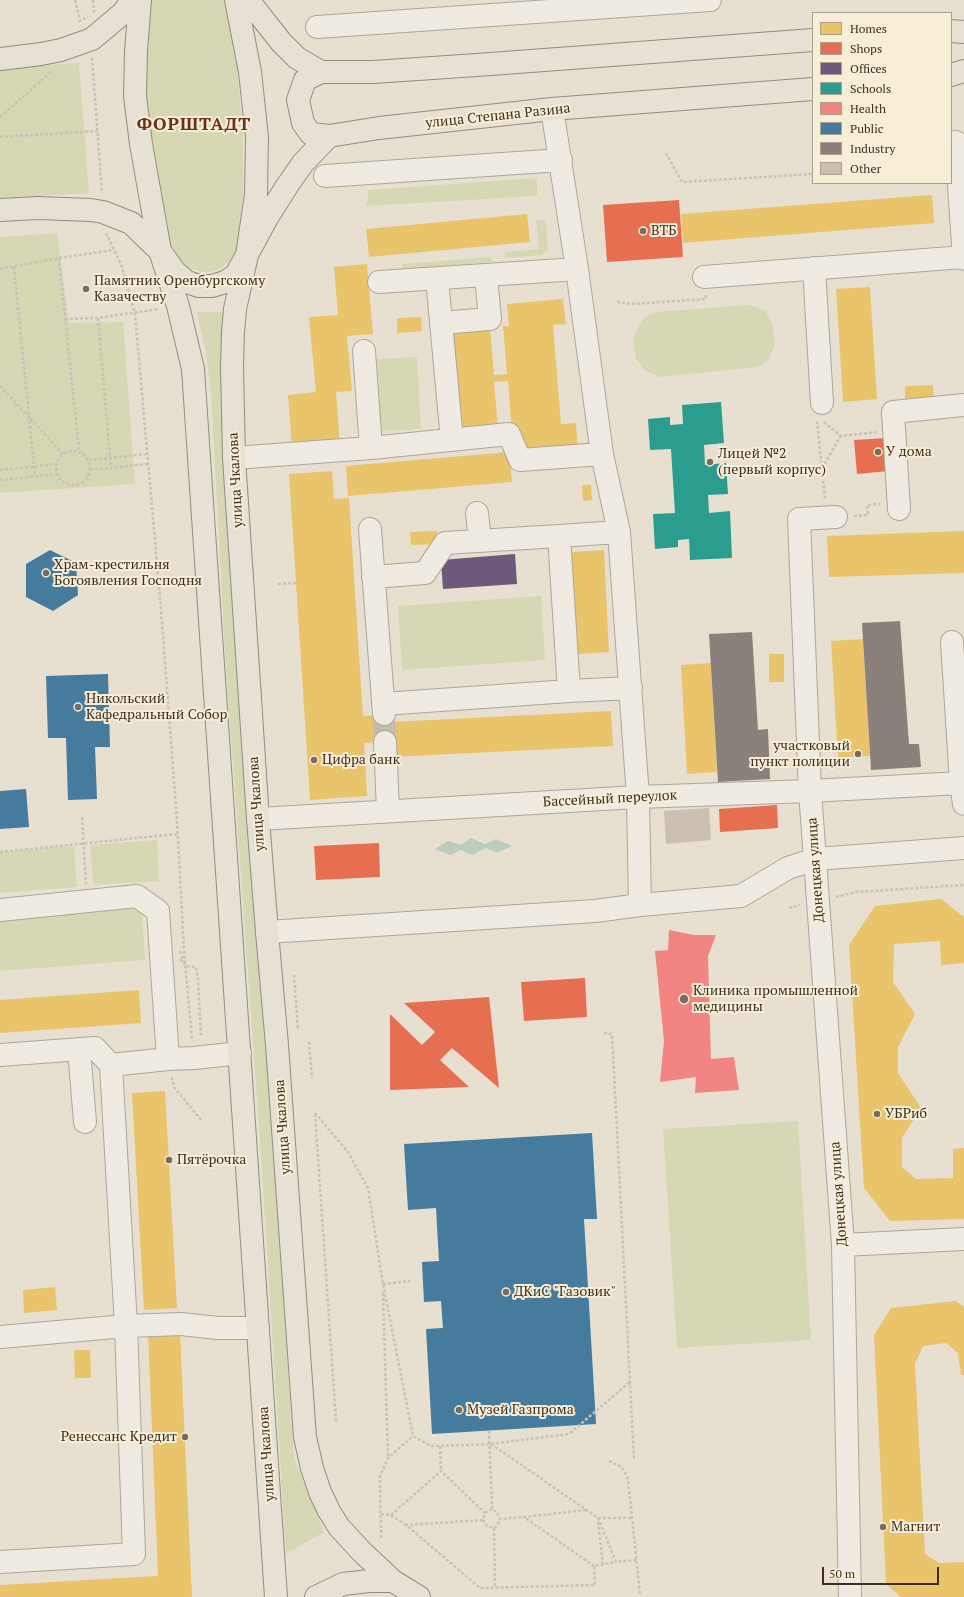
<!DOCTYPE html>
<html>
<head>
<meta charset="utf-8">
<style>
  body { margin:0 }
  #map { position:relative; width:964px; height:1597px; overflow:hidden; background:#e7e0d1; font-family:"PT Serif",serif }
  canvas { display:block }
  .legend { position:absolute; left:812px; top:12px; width:140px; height:172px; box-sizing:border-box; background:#f7eed8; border:1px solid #ada18e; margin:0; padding:5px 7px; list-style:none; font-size:12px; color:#3d2e20 }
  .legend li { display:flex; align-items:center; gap:8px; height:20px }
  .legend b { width:20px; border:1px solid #ada18e }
  .scale { position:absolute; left:822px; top:1567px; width:117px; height:18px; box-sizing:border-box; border:2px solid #3d2e20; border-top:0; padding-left:5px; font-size:12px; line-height:14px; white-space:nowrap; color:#3d2e20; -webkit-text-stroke:3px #f7eed8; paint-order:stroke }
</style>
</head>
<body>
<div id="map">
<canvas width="964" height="1597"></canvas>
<ul class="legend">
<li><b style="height:11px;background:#e9c46a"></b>Homes</li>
<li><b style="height:11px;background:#e76f51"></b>Shops</li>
<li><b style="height:11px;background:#6d597a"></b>Offices</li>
<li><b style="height:11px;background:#2a9d8f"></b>Schools</li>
<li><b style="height:11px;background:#f28482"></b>Health</li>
<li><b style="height:11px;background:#457b9d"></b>Public</li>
<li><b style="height:11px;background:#8a817c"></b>Industry</li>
<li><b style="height:11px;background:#cbbfb2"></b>Other</li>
</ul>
<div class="scale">50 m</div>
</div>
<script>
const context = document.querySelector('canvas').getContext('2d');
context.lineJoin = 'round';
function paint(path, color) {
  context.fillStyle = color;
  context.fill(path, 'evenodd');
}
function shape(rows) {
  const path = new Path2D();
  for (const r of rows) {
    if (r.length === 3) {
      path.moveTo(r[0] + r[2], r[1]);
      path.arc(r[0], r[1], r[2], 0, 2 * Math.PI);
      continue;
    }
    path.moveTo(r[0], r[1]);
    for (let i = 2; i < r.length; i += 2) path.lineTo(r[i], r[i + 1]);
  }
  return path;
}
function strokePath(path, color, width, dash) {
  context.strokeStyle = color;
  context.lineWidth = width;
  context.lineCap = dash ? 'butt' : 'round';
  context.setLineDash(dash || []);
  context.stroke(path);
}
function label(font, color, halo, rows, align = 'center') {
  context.font = font + ' "PT Serif",serif';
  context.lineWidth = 4;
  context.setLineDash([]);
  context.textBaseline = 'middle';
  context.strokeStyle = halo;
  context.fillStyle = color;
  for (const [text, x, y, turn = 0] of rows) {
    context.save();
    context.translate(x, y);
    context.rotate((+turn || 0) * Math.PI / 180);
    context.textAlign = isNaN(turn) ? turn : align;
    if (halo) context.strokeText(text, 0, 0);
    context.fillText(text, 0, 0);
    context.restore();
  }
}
const green = shape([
  [150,0,225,0,236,56,243,136,243,190,241,222,237,248,229,262,217,270,205,273,188,267,176,254,167,237,148,116,143,53],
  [79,63,89,193,0,198,0,67],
  [537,178,537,196,366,206,368,198,368,190],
  [536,220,546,221,548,251,541,255,505,258,505,252,539,249],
  [57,233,69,323,123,322,135,484,0,493,0,237],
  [491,257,492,262,402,269,402,264],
  [749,305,765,310,772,324,775,344,769,359,758,367,660,377,646,371,636,359,633,337,643,319,654,312],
  [197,312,226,312,250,824,281,1250,291,1418,294,1458,324,1532,286,1554,260,1141,225,654,211,392,206,354],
  [417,357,421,429,381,431,377,359],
  [541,596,545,660,402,670,398,606],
  [157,840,159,881,93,885,90,845],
  [74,846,77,887,0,893,0,852],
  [134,907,142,912,145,960,0,971,0,920],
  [798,1121,811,1340,677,1348,663,1129]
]);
const water = shape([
  [471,838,485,844,496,839,512,846,497,853,486,848,472,855,461,850,450,855,435,849,448,841,461,845]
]);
const homes = shape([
  [932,195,934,223,683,243,681,214],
  [527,214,530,242,369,257,366,229],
  [367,264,373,334,347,336,352,391,336,392,340,443,292,447,288,395,316,392,309,317,338,315,334,267],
  [870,287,877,399,843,402,836,289],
  [563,299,566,324,553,325,561,424,576,423,578,449,520,454,512,434,508,381,494,382,498,428,461,431,453,330,490,327,494,375,507,374,503,326,509,326,507,304],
  [421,317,422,331,397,333,397,318],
  [933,385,934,400,905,401,905,386],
  [509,452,512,482,348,496,346,466],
  [332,471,334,499,349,498,363,716,389,714,390,722,611,711,613,746,392,757,391,741,364,743,367,796,310,800,289,474],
  [582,485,591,485,592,500,583,501],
  [437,531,438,544,411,545,410,532],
  [964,531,964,573,829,577,827,536],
  [604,550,609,652,576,654,571,552],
  [863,639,870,756,838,758,831,641],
  [769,654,784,654,784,682,769,682],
  [711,663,717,772,687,774,681,665],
  [941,899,964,917,964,963,941,965,940,941,894,944,893,982,915,1014,898,1047,898,1073,921,1108,902,1138,902,1167,916,1179,953,1178,953,1149,964,1148,964,1219,890,1221,864,1188,849,945,875,906],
  [139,990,141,1023,0,1033,0,1000],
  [165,1091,177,1308,144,1310,132,1093],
  [55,1287,57,1310,24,1313,23,1290],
  [956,1301,964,1307,964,1375,961,1375,958,1353,946,1343,923,1346,915,1364,925,1554,939,1563,964,1562,964,1597,901,1597,886,1584,874,1335,891,1308],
  [180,1332,192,1597,0,1597,0,1585,158,1576,148,1333],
  [74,1350,90,1350,91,1378,75,1378]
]);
const shops = shape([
  [679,200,683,257,607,262,603,205],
  [886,438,889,471,857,474,854,440],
  [777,805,778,828,720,832,719,809],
  [379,843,380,877,316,880,314,846],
  [585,978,587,1017,524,1021,521,982],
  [489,997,499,1088,452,1048,440,1060,469,1087,390,1090,390,1014,422,1045,435,1032,404,1003]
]);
const offices = shape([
  [515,554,517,584,443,589,441,560]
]);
const schools = shape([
  [721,402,724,443,704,445,705,465,726,463,728,494,708,495,709,513,730,511,732,558,690,560,689,539,678,540,678,547,655,549,653,514,675,513,671,449,650,450,648,419,670,417,670,425,683,424,682,405]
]);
const health = shape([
  [669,930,694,935,716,935,708,956,711,1059,734,1057,739,1090,695,1093,696,1077,660,1082,664,1041,655,951,668,950]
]);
const public = shape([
  [50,550,76,563,78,595,53,611,26,597,26,564],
  [108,674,110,747,95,747,97,799,68,800,66,738,48,738,46,676],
  [26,789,29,827,0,829,0,791],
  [592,1133,597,1219,584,1219,596,1424,432,1434,426,1329,443,1328,441,1301,424,1302,422,1262,439,1261,436,1208,408,1210,404,1144]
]);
const industry = shape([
  [900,621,909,744,919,744,921,767,871,770,862,623],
  [752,632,758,730,768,729,770,779,718,782,709,634]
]);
const building = shape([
  [709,808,711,840,666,844,664,811]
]);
const minorTunnel = shape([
  [384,714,385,742]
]);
const path = shape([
  [75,0,80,21,88,16],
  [93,0,94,13],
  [92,58,102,193],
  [0,117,51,72],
  [0,137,98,131],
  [666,153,682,182,813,174],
  [106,233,121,264,135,314,161,609,177,821,184,950,192,1041],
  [59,258,79,451],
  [14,267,35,476],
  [0,269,59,258,114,250],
  [617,302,632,304,706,299,706,295],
  [98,318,111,468],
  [65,319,98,318,159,309],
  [0,386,63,454],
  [817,421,825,499],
  [824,422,841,436,877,432],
  [73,468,17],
  [89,460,147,454],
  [822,468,841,436],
  [0,470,57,464],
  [90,470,148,464],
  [0,480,57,474],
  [854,516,868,515,867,505,880,504],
  [278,584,296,583],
  [82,817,86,884],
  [0,852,177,834],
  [836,897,856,892,964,885],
  [789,908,800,905],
  [180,951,184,962],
  [180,959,186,966,196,967,198,979,201,1035],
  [294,975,298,1030],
  [604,1033,612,1034,634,1460],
  [309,1042,312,1078],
  [172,1077,174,1087,201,1120],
  [315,1113,348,1152,368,1188,383,1284,413,1436,431,1446,440,1446,490,1444,569,1434,630,1382],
  [315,1114,336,1421],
  [383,1284,410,1281],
  [383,1293,388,1458],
  [489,1431,492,1509,497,1512,500,1519,524,1517],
  [491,1444,598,1518,616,1562,636,1560],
  [440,1446,441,1471],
  [609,1461,622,1467,628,1479,640,1594],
  [492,1509,485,1513,483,1520,487,1526,494,1528,498,1524,500,1519],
  [586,1510,524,1517,594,1566],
  [381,1514,391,1515,406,1525],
  [391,1515,441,1471,485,1513],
  [598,1518,632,1518],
  [483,1520,406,1525,480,1588,595,1585,594,1566,616,1562],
  [598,1522,603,1564],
  [494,1528,495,1588],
  [381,1538,380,1476,388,1458,413,1436]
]);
const minor = shape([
  [317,27,710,0],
  [552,109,577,269,602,454,619,532,638,797,640,905],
  [956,142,964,259],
  [325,176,561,160],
  [814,268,822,403],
  [704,277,964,257],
  [437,279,452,440],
  [379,282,577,269],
  [441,323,490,319,486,276],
  [364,351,371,448],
  [234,458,371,448,509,434,520,460,602,454],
  [899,509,893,412,964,405],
  [477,513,480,541],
  [836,517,799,519,810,791,843,1245,850,1597],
  [370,529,384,714],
  [619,532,559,536,569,691,631,688],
  [373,577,425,573,445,543,559,536],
  [952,642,961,783,964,804],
  [383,704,569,691],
  [385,742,388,810],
  [258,819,638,797,810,791,961,783],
  [0,910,137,896,158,911,168,1059,194,1058,240,1053],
  [267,932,595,911,640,905,741,896,788,868,816,859,964,848],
  [79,1049,85,1122],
  [0,1055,95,1048,111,1065],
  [843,1245,964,1239],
  [0,1337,126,1326,181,1324,218,1328,258,1328],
  [0,1562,134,1554,126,1326,111,1065,168,1059]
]);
const major = shape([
  [140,0,136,51,135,96,141,144,160,251,178,306,193,369,276,1597],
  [236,0,250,72,257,137,256,195,247,255,235,309,233,332,232,367,234,458,258,819,267,932,277,1045,305,1437,312,1468,320,1492,329,1511,339,1527,362,1552,393,1581,419,1597],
  [248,0,281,42,297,58,321,72,373,72,477,65,813,40],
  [951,31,964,32],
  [0,59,41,54,61,50,92,39,123,13,132,0],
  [321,72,305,80,298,100,303,123,311,134,329,136],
  [951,75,964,71],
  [0,210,38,208,91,210,103,212,131,223,160,251,175,272,187,282,199,286,212,286,225,282,236,275,268,216,287,186,303,163,329,136,379,128,552,109,813,89],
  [316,1597,343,1584,369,1581,393,1581]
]);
const markers = [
  [643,231,4,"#786c5e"],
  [86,289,4,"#786c5e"],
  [878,452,4,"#786c5e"],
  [710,462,4,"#786c5e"],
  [46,573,4,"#786c5e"],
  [78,707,4,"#786c5e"],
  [858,754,4,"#786c5e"],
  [314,760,4,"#786c5e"],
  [684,999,5,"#786c5e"],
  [877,1114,4,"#786c5e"],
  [169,1160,4,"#786c5e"],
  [506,1292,4,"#786c5e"],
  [459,1410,4,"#786c5e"],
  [185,1437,4,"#786c5e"],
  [883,1527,4,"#786c5e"]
];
const streetNames = [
  ["улица Степана Разина",498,116,-6],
  ["улица Чкалова",236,480,-93],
  ["Бассейный переулок",610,799,-3],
  ["улица Чкалова",257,804,-94],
  ["Донецкая улица",816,870,-94],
  ["улица Чкалова",283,1127,-94],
  ["Донецкая улица",839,1194,-94],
  ["улица Чкалова",267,1454,-94]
];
const poiNames = [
  ["ВТБ",651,231],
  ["Памятник Оренбургскому",94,281],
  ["Казачеству",94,297],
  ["У дома",886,452],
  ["Лицей №2",718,454],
  ["(первый корпус)",718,470],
  ["Храм-крестильня",54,565],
  ["Богоявления Господня",54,581],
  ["Никольский",86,699],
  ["Кафедральный Собор",86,715],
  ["участковый",850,746,"right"],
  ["пункт полиции",850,762,"right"],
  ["Цифра банк",322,760],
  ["Клиника промышленной",693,991],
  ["медицины",693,1007],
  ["УБРиб",885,1114],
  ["Пятёрочка",177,1160],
  ["ДКиC \"Газовик\"",514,1292],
  ["Музей Газпрома",467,1410],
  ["Ренессанс Кредит",177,1437,"right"],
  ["Магнит",891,1527]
];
const districtNames = [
  ["ФОРШТАДТ",194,125]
];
paint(green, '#d6d7b3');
paint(water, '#bcccc2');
paint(homes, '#e9c46a');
paint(shops, '#e76f51');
paint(offices, '#6d597a');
paint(schools, '#2a9d8f');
paint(health, '#f28482');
paint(public, '#457b9d');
paint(industry, '#8a817c');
paint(building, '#cbbfb2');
strokePath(minorTunnel, '#c5bcae', 22, [22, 11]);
strokePath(minor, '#ada599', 24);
strokePath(major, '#928b80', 24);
strokePath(path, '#c8c2b9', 2.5, [3, 2]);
strokePath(minor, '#efebe3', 22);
strokePath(major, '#e6e1d4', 22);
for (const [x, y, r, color] of markers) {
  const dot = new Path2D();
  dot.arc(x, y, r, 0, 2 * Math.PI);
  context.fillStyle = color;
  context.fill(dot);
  strokePath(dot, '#f7eed8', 1.5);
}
label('14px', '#3d2e20', '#f7eed8', streetNames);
label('14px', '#3d2e20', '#f7eed8', poiNames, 'left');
context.letterSpacing = '1px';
label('bold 18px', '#6b2e1e', '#f7eed8', districtNames);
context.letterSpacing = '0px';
</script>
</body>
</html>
